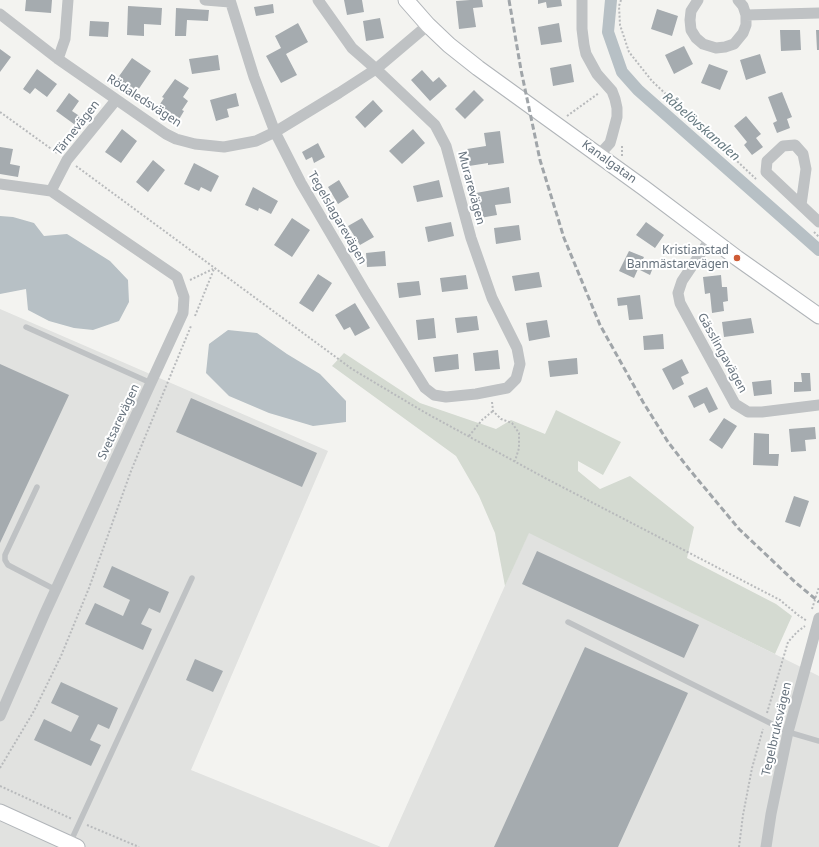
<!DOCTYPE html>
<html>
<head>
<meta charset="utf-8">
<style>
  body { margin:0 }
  canvas { display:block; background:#f3f3f0 }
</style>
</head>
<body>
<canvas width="819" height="847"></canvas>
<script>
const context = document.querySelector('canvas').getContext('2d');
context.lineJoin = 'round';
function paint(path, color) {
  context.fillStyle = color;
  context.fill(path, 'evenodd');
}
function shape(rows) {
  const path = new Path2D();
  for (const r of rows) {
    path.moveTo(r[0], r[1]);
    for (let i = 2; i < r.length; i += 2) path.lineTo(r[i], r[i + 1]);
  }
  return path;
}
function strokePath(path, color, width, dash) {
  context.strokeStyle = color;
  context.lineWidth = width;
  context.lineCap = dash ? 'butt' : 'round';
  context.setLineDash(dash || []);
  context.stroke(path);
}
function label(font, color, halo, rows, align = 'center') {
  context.font = font + ' "Noto Sans",sans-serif';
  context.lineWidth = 4;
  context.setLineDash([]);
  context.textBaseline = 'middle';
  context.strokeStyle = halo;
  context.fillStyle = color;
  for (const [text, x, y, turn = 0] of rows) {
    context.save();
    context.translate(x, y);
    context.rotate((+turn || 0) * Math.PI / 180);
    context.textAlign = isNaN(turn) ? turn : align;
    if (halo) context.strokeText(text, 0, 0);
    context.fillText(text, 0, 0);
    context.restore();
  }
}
const built = shape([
  [0,309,328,451,191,770,381,847,0,847],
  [529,532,819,676,819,847,388,847]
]);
const green = shape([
  [344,353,420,403,496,429,511,420,545,434,556,410,621,442,603,475,578,461,578,471,600,489,630,476,694,527,687,558,776,604,792,616,775,654,529,533,505,586,495,533,479,496,456,456,332,366]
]);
const water = shape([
  [0,216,13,217,34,223,44,236,67,234,110,261,128,280,129,302,119,321,93,330,74,328,49,321,28,310,26,289,0,294],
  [228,330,257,333,287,354,320,374,346,401,346,422,313,426,269,413,229,396,206,373,209,344]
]);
const canal = shape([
  [611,0,608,32,622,72,638,90,819,250]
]);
const building = shape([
  [26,0,52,0,51,13,25,11],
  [344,0,362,0,364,12,347,15],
  [470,0,482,0,483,7,473,8,476,27,459,29,456,1],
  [538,0,561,0,562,6,547,8,546,2,538,4],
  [273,4,274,13,256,16,254,7],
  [128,6,162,8,161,25,144,24,144,36,127,35],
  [176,8,209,10,208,21,187,20,186,36,175,36],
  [657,9,678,16,672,36,651,29],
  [380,18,384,38,366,41,363,21],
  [90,21,109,22,108,37,89,36],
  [298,23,308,42,286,54,297,75,281,83,266,56,281,48,275,36],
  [559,23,562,42,541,45,538,27],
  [780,30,800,30,801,50,781,51],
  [816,30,819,30,819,50,817,50],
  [684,46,693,64,674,74,665,55],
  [0,49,11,57,0,72],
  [760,54,766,73,746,80,740,60],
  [218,55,220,70,192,74,189,59],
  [132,58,151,71,136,93,117,79],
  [571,64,574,82,553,86,550,68],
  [709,64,728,71,720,90,701,83],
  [37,69,57,84,47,97,35,88,30,94,23,89],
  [422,70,433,82,439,77,447,86,430,101,411,80],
  [175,79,189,88,183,97,188,101,182,110,184,111,178,121,158,107,164,98,162,97],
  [474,90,484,100,465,119,455,109],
  [782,92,792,117,787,119,790,128,777,133,773,123,777,121,768,97],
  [69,93,79,101,72,111,84,119,78,127,56,111],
  [236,93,239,106,227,109,229,117,216,121,210,100],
  [373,100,383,111,365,128,355,117],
  [746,116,761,134,756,138,763,147,752,155,744,145,747,142,734,126],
  [122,129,137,141,121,163,105,152],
  [413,129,425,143,402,164,389,151],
  [500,131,504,163,488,165,488,163,469,166,467,149,486,146,484,133],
  [318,143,325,157,314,163,312,157,306,160,302,152],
  [0,147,13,149,10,164,20,166,18,177,0,174],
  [153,160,165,170,148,192,136,182],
  [194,163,219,176,211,192,201,187,199,191,184,184],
  [339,180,349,197,338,204,328,187],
  [439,180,443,197,417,202,413,186],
  [253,187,278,201,271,214,259,208,258,211,245,205],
  [509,187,511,203,495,205,497,215,480,218,476,193],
  [292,218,310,230,292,257,274,245],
  [362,218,374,237,360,245,348,226],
  [451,222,454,236,428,242,425,227],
  [646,222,664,235,655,248,636,235],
  [519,225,521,240,496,244,494,228],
  [385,251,386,266,367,267,366,253],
  [629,251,644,257,643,259,654,265,650,275,638,269,634,278,619,271],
  [539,272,542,287,515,291,512,276],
  [318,274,332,283,313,312,299,303],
  [466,275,468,289,442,292,440,278],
  [721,275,722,287,727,287,728,301,723,302,724,311,712,313,710,293,705,294,703,277],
  [419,281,421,295,399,298,397,283],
  [640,295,643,319,629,320,627,305,618,306,617,298],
  [355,303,370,328,355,336,350,327,344,330,335,315],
  [477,316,479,330,457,333,455,318],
  [434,318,436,338,418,340,416,320],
  [751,318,754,333,724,337,722,322],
  [547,320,550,337,529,341,526,323],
  [663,334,664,349,644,350,643,336],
  [498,350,500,369,475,371,473,353],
  [458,354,459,369,435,372,433,357],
  [577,358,578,374,550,377,548,361],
  [682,359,689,373,681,377,684,384,673,390,662,369],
  [0,364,69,395,0,543],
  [801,373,810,373,811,391,794,392,794,382,802,382],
  [771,380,772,394,754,396,752,382],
  [707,387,718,409,709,413,704,403,694,408,688,396],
  [191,398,317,453,302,487,176,432],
  [724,418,737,426,722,449,709,440],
  [815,427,816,439,805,440,806,451,791,452,789,429],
  [754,433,769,434,769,454,779,454,778,466,753,465],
  [794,496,809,501,800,527,785,522],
  [537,551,699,625,684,658,522,584],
  [112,566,169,592,160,613,149,608,141,624,152,629,143,650,85,624,95,603,123,616,130,600,103,587],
  [585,647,688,693,618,847,494,847],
  [195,659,223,671,213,692,186,680],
  [61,682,118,708,109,729,98,724,90,740,101,745,91,766,34,740,44,719,71,732,79,716,51,703]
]);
const path = shape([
  [621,0,619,6,620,25,629,52,652,81,756,179],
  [0,112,57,153],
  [567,116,599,93],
  [622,146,622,156],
  [76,166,352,369,424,412,545,478,780,600,798,615,807,621],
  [814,232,819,237],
  [190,280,213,269],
  [195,316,214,269],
  [492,402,493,411,501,419,512,423,519,433,519,448,515,461],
  [469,436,482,420,493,411],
  [812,609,819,587],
  [767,713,788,642,797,632,805,626],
  [0,768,34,711,61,656,89,588,131,471,191,326],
  [0,786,72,819],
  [87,825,139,847],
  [739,847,743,815,752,768,763,729]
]);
const lane = shape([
  [26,327,151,383],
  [37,487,5,555,5,560,8,565,56,590],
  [568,622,788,732,819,741],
  [70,843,192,578]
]);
const street = shape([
  [205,0,230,2],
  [230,0,254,77,275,132,301,183,365,292,425,388,434,395,446,397,476,394,507,388,516,379,520,364,517,348,492,298,471,238,446,146,435,125,376,69,352,48,318,0],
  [582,0,582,29,584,45,586,54,597,74,612,91,615,99,617,108,617,117,612,136,610,143,599,155],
  [698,0,691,11,690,20,691,30,696,38,703,44,716,48,725,47,734,44,743,33,746,25,746,15,743,6,738,0],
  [0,14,58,59,166,134,176,139,195,144,224,147,256,141,275,132,339,93,376,69,428,25],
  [746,15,819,13],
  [58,59,65,39,68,0],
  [0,184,51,191,177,277,184,297,183,313,45,613,0,716],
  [51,191,67,160,116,100],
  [801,205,806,169,803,154,795,145,783,146,767,161,766,172,819,222],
  [711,238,682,281,678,293,680,303,735,404,748,412,762,412,819,405],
  [766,847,771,814,788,732,819,618]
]);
const secondary = shape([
  [406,0,428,25,449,45,478,68,644,188,737,258,819,316],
  [0,812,77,847]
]);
const rail = shape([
  [509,0,521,70,540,160,564,238,600,325,643,402,668,442,689,469,739,529,795,582,819,602]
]);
const markers = [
  [737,258,4,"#ce5b35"]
];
const streetNames = [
  ["Rödaledsvägen",144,101,33],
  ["Tärnevägen",77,128,-52],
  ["Kanalgatan",609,162,36],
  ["Murarevägen",471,188,75],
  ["Tegelslagarevägen",337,218,60],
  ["Gässlingavägen",722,353,61],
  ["Svetsarevägen",119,422,-65],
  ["Tegelbruksvägen",777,729,-77]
];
const poiNames = [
  ["Kristianstad",729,251],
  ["Banmästarevägen",729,265]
];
const waterNames = [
  ["Råbelövskanalen",701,127,41]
];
paint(built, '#e1e2e0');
paint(green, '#d4dad1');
paint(water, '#b7c0c5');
strokePath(canal, '#b7c0c5', 12);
paint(building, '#a5abaf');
strokePath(secondary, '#b1b5b9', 17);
strokePath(path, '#b8babc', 2, [2, 2]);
strokePath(lane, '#bfc2c4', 5.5);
strokePath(street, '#bfc2c4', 11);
strokePath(secondary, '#fff', 15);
strokePath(rail, '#a0a5a9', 3, [6, 3]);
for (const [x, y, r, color] of markers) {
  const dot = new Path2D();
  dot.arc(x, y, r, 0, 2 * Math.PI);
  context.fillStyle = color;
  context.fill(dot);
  strokePath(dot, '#fff', 1.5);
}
label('12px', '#66727d', '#fff', streetNames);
label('12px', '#66727d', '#fff', poiNames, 'right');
label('italic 13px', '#667a81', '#fff', waterNames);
</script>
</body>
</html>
